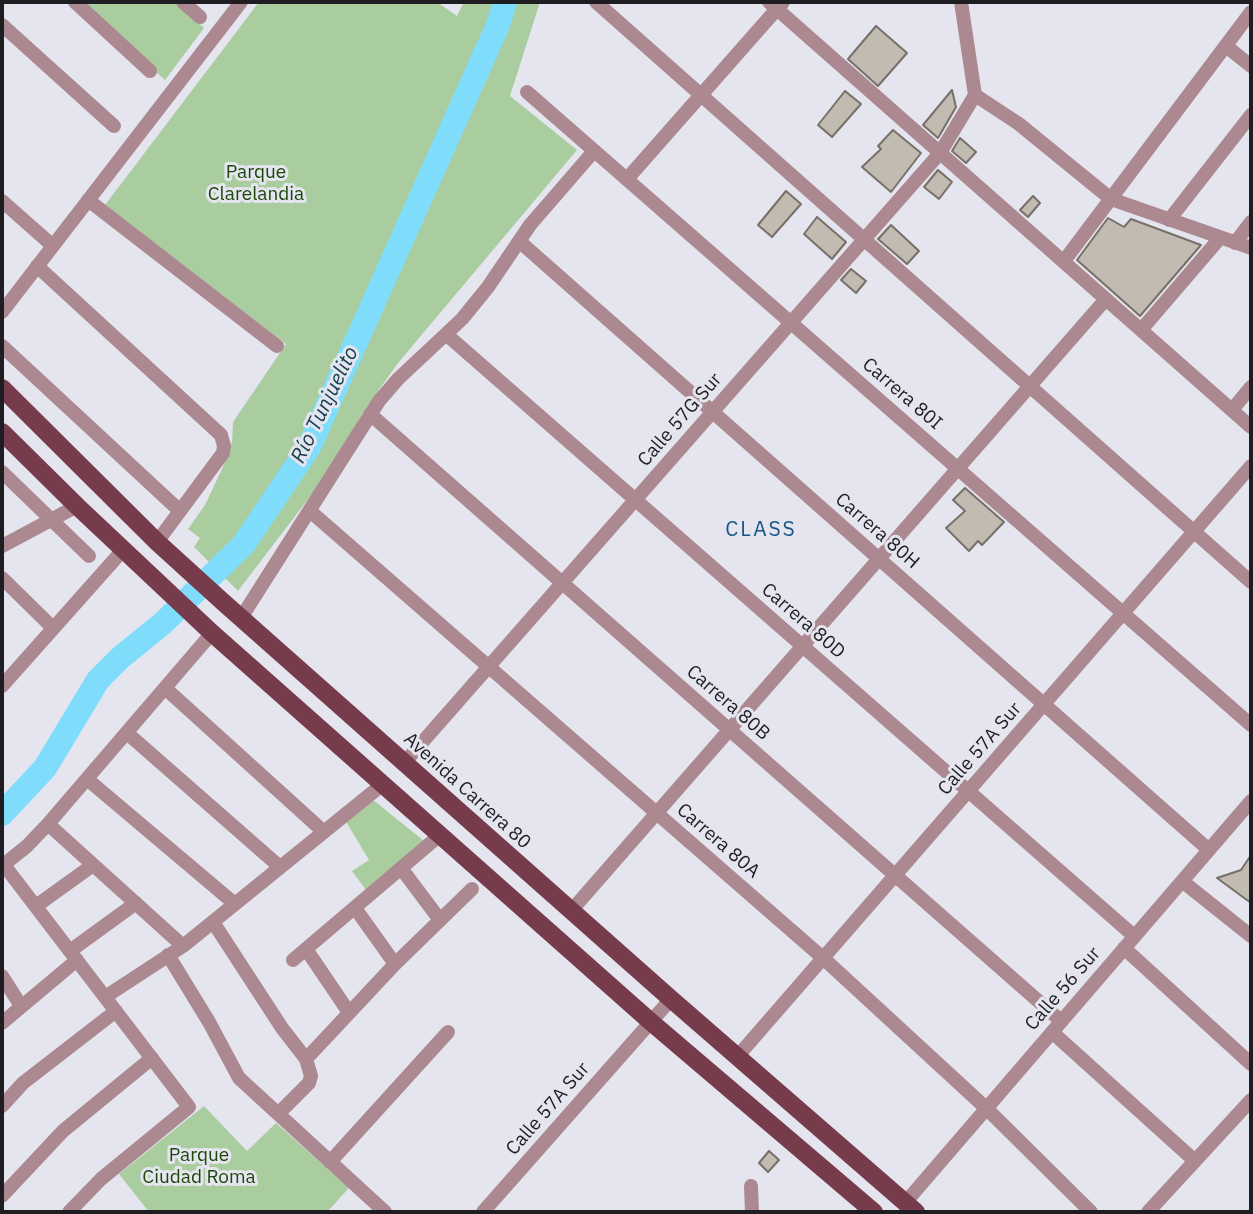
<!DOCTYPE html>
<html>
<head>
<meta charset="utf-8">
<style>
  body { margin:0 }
  #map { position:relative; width:1253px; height:1214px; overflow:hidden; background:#e5e5f0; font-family:"IBM Plex Sans",sans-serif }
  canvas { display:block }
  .frame { position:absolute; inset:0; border:4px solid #1e1e22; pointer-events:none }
</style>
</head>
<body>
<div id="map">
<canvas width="1253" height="1214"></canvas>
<div class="frame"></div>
</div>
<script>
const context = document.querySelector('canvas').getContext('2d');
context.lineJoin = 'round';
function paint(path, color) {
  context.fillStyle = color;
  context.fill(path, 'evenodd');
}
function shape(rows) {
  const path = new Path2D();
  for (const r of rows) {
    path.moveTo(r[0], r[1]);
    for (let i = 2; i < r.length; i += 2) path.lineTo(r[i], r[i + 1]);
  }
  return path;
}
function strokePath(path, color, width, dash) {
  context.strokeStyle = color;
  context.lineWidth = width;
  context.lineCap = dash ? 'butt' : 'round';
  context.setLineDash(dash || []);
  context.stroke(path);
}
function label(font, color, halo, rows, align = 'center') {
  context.font = font + ' "IBM Plex Sans",sans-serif';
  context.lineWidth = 6;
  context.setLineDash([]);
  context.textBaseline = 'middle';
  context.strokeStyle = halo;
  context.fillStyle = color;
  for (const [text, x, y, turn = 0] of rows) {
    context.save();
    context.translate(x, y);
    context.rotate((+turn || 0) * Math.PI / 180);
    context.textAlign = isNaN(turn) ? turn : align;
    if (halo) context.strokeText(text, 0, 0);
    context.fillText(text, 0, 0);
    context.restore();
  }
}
const green = shape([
  [78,2,176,2,204,28,165,80],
  [259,2,437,2,457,16,464,2,540,2,510,96,577,150,398,363,363,412,347,444,331,469,238,591,194,547,200,538,188,529,205,505,223,467,232,442,233,422,286,344,105,205],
  [372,799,424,841,366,890,352,871,369,860,345,820],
  [204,1106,247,1151,276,1123,349,1188,327,1212,149,1212,119,1174]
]);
const river = shape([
  [2,814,45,768,98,680,120,658,163,623,244,544,309,447,498,25,505,2]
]);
const building = shape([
  [876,26,907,53,878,86,848,59,876,26],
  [952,90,956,107,938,138,923,125,952,90],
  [845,91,861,104,832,137,818,125,845,91],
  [893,130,921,153,891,192,862,167,881,149,878,146,893,130],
  [960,138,976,152,966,163,952,151,960,138],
  [938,170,952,182,939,199,924,187,938,170],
  [786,191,801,204,772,237,758,225,786,191],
  [1033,196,1040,203,1028,217,1020,210,1033,196],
  [817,217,846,242,832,259,804,234,817,217],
  [1108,218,1124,227,1131,219,1201,245,1140,316,1077,260,1108,218],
  [891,225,919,251,907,264,878,239,891,225],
  [851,269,866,281,856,293,841,280,851,269],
  [965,488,1004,522,982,545,978,541,969,551,946,528,965,511,953,500,965,488],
  [1251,855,1251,903,1217,878,1241,870,1251,855],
  [769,1151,779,1160,768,1172,759,1163,769,1151]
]);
const minor = shape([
  [75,2,150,71],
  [183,2,200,17],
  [596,2,1251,582],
  [769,2,1251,427],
  [961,2,975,95],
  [2,25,114,126],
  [1226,46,1251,66],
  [527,92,1251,725],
  [975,95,1019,124,1111,199,1251,248],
  [627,179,783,2],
  [88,200,277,346],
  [2,201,53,246],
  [1169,220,1251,115],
  [519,241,1209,850],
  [1235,243,1251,222],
  [1064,261,1251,12],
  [37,266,221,435,224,446,223,453,157,542],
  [2,312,241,2],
  [1141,330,1220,238],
  [447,335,1134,936],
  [2,346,180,511],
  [1232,410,1251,387],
  [370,414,1061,1021],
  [2,472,89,556],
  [310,511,823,958,986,1108,1091,1212],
  [2,546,77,506],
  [2,578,53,628],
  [241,618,379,401,398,379,462,319,488,287,530,225,594,151],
  [2,686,123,550],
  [165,688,324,832],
  [127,733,280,867],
  [404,763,940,153,975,95],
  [87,779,235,904],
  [48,824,183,946],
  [4,865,189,1107,101,1179,69,1212],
  [2,866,27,846,48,824,212,633],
  [401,868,440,920],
  [1182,881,1251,936],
  [36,906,93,865],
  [355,908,395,964],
  [571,911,1106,299],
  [213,922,282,1028,306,1059],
  [1124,948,1251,1064],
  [306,949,348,1011],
  [70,951,136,903],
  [168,955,209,1022,239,1078,385,1212],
  [293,960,440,835],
  [2,976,21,1006],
  [105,997,183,946,383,784],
  [2,1023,77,960],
  [1052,1032,1195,1161],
  [737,1057,1251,466],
  [2,1106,23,1083,116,1011],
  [278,1114,309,1083,311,1076,306,1059,395,964,472,889],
  [330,1162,448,1032],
  [751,1186,752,1212],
  [2,1196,63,1131,152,1058],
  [905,1203,1251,801],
  [483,1212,671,999],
  [1148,1212,1251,1100]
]);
const major = shape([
  [2,388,157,542,223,602,671,999,916,1212],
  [2,432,77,506,212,633,651,1022,874,1212]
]);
const parkNames = [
  ["Parque",256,173],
  ["Clarelandia",256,195],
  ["Parque",199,1156],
  ["Ciudad Roma",199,1178]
];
const streetNames = [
  ["Carrera 80I",902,394,41],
  ["Calle 57G Sur",680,420,-49],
  ["Carrera 80H",877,531,41],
  ["Carrera 80D",803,621,41],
  ["Carrera 80B",728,703,41],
  ["Calle 57A Sur",980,749,-49],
  ["Avenida Carrera 80",467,791,42],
  ["Carrera 80A",718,841,41],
  ["Calle 56 Sur",1063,989,-49],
  ["Calle 57A Sur",548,1109,-49]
];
const waterNames = [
  ["Río Tunjuelito",325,405,-64]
];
const neighbourhoodNames = [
  ["CLASS",761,530]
];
paint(green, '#aacda0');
strokePath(river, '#7fddfb', 24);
paint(building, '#c2bbb2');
strokePath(building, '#777068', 2);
strokePath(minor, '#ac8991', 14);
strokePath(major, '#773c4c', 18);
label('19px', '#1b4808', '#e5e5f0', parkNames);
label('19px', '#1e1e22', '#e5e5f0', streetNames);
label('italic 21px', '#15404d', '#e5e5f0', waterNames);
context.letterSpacing = '2px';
label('21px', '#165484', '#e5e5f0', neighbourhoodNames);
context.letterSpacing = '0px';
</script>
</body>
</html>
